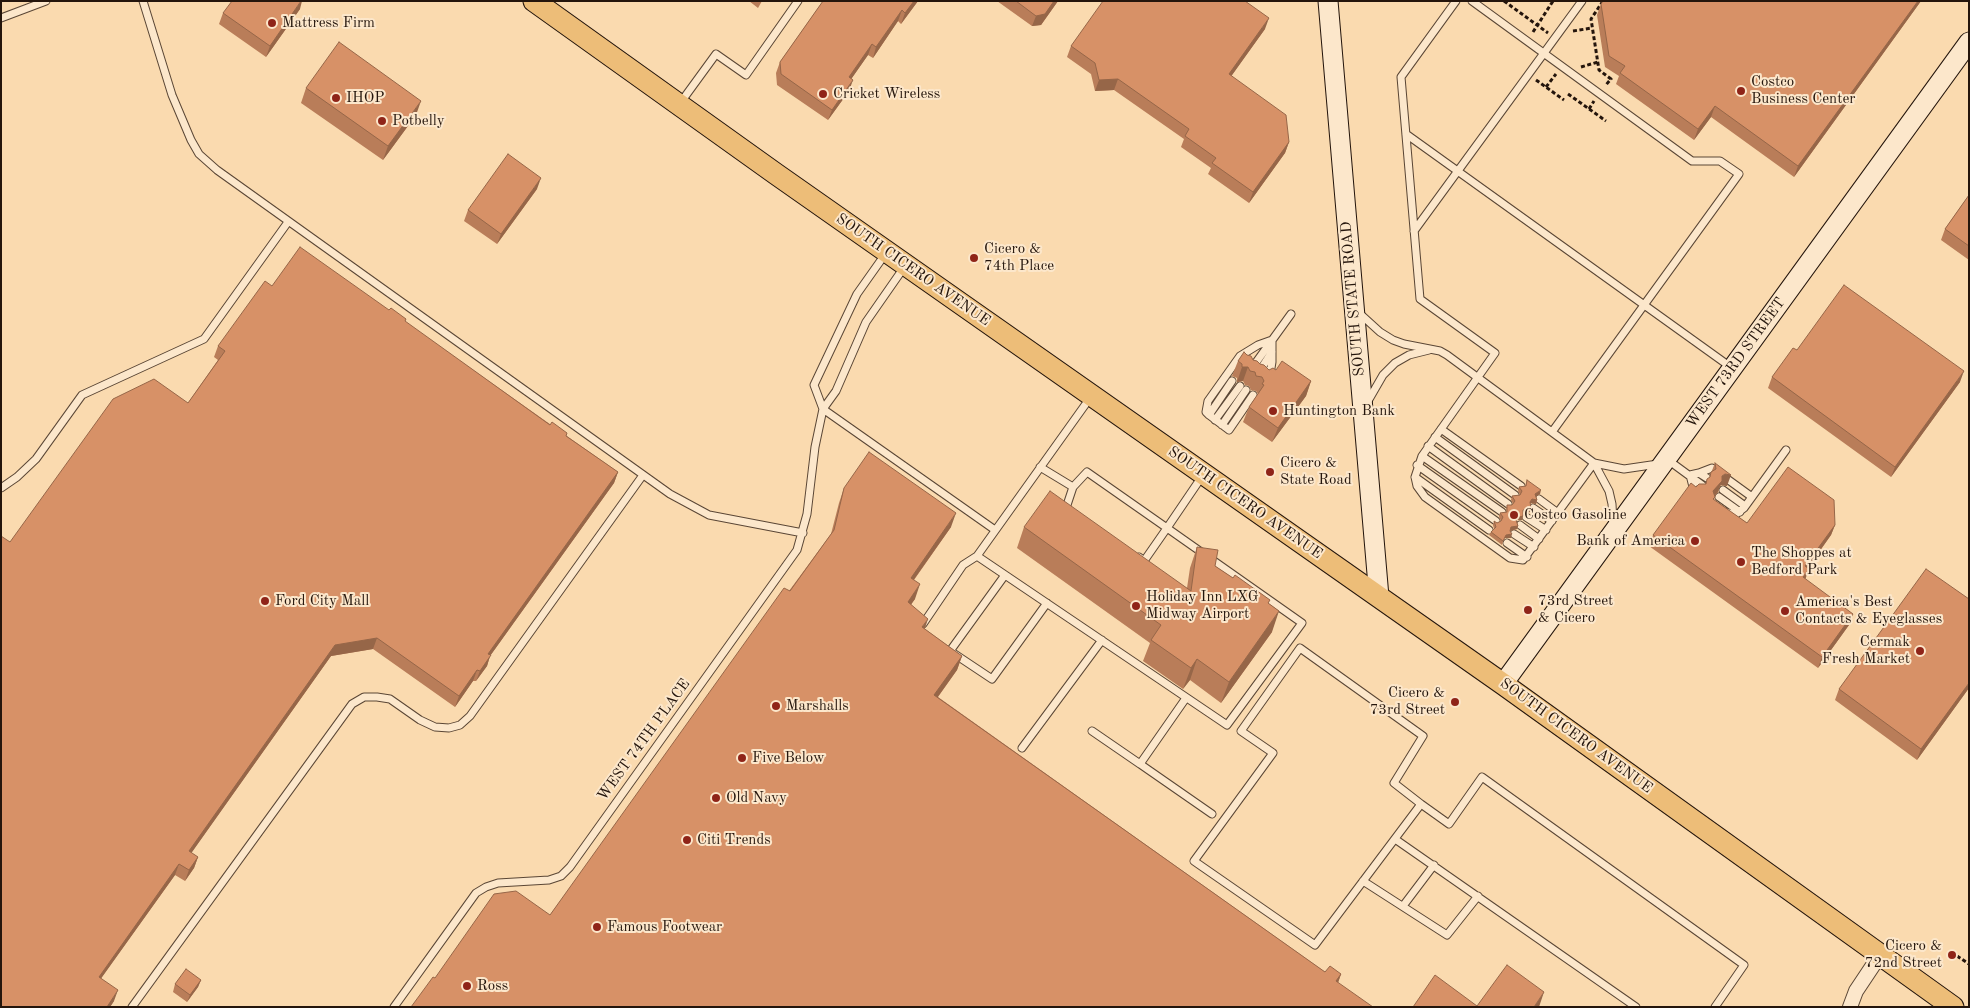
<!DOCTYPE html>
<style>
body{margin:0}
#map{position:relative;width:1970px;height:1008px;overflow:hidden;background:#fadaaf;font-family:"Old Standard TT",serif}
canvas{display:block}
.frame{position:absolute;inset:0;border:2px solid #24150c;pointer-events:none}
</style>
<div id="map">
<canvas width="1970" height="1008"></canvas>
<div class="frame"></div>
</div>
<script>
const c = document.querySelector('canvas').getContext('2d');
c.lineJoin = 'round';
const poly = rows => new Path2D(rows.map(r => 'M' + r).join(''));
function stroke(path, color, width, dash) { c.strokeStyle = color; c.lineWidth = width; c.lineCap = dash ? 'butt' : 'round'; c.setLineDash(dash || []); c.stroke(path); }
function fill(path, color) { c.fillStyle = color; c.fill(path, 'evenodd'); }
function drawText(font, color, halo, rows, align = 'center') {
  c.font = font + ' "Old Standard TT",serif'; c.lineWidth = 4; c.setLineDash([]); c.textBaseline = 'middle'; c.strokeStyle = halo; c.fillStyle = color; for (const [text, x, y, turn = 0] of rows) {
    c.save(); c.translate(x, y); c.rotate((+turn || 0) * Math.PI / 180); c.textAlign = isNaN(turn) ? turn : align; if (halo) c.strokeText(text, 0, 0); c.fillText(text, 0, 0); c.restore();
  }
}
const lane = poly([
 [143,1,172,95,191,140,199,154,217,170,670,494,709,515,803,533],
 [1456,1,1401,77,1420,299,1495,353,1422,456,1415,477,1417,486,1425,497,1510,558,1523,560,1594,463],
 [1472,1,1692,161,1720,161,1739,174,1552,432],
 [1,18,46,1],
 [681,102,716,54,746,75,798,1],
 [1406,134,1732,368],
 [1414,231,1582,1],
 [1358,312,1380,332,1393,340,1404,344,1440,351,1447,355,1594,463,1624,469,1658,464],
 [1252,368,1291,314],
 [1259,372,1272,352],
 [1253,395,1229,430,1209,415,1206,412,1208,401,1240,356,1258,345,1272,340,1272,362,1271,368,1265,377],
 [1368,401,1383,375,1395,363,1409,355,1429,350],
 [823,409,995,530],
 [823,409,814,385,857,294,886,253],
 [1209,415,1232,381],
 [1215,420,1240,386],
 [1222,425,1246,390],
 [1441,429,1521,486],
 [1435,437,1515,495],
 [1428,446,1508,504],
 [1422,456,1502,512],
 [1668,460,1702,485],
 [1594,463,1609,491,1612,504,1613,523],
 [1417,465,1496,521],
 [1040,467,1073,487,1087,472,1167,528,1144,561,1139,557],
 [1699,473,1712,468,1752,497],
 [1415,477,1489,530],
 [1,488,17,477,36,459,82,395,204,339,288,222],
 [1723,490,1745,506],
 [1697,491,1693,487,1690,475,1699,473,1707,478],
 [1719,497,1740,512],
 [1539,499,1558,513],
 [1533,508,1552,521],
 [1068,509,1066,508,1073,487],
 [1726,512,1735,515,1744,508,1786,450],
 [1526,517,1546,530],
 [1520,525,1539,539],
 [1514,534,1534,547],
 [1507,543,1527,557],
 [977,556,1227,725,1302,623,1167,528,1203,475],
 [1005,575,950,651,992,679,1047,603],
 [923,624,963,565,977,556,1090,398],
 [1186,698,1140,764,1212,814],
 [1092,731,1140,764],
 [1022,748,1102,640],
 [1421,804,1315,945,1194,861,1273,753,1241,731,1300,648,1423,736,1394,783,1421,804,1449,824,1482,777,1744,965,1715,1007],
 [1395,839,1636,1007],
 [1363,881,1447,935,1478,896],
 [1403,906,1434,865],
 [132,1007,352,704,364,697,377,697,390,699,420,720,435,727,449,728,460,725,470,716,643,475],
 [394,1007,476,893,486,887,498,883,549,880,561,876,570,867,797,550,807,514,815,447,823,409,836,391,866,322,905,266]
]);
const street = poly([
 [1850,1007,1856,991,1880,955]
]);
const secondary = poly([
 [1328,1,1379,597],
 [1503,684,1969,42]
]);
const primary = poly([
 [534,1,776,174,1503,684,1953,1007]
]);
stroke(lane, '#5a4635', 9);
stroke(street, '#5a4635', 16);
stroke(secondary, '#24150c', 21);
stroke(primary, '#24150c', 23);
stroke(poly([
 [1504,1,1548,33],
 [1603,1,1591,19,1599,70,1611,79,1605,86],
 [1573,31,1592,28],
 [1533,32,1553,1],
 [1581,67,1598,62],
 [1536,80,1564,100],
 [1546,87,1556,74],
 [1568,94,1606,121],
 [1589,109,1594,101],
 [1957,956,1969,964]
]), '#24150c', 3, [4, 2.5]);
stroke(lane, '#fce7cb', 7);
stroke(street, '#fce7cb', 14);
stroke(secondary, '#fce7cb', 19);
stroke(primary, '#edbd78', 21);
fill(poly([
 [749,1,762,1,758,8],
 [823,1,918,1,901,24,898,21,873,58,868,55,851,79,849,91,828,120,777,85,776,73,780,62],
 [997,1,1058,1,1041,25,1032,26],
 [1603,1,1921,1,1794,177,1711,117,1694,140,1616,84,1619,76,1605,67,1597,15,1601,4],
 [300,9,266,57,219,24,223,13],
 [1265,29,1231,76,1289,142,1285,153,1249,203,1208,174,1211,168,1181,147,1184,139,1114,90,1095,91,1091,74,1067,57,1071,46],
 [306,88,416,115,383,160,301,103],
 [537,189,497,244,464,221,468,210],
 [1969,195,1969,260,1941,240,1945,229],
 [389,310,406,319,405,322,618,472,614,483,490,656,487,666,476,681,473,681,455,707,373,649,331,656,191,853,198,857,194,868,185,881,175,875,101,978,114,1001,110,1007,1,1007,10,542,188,403,218,360,214,357,218,346],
 [1797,350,1960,382,1891,477,1768,388,1772,377],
 [1247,355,1269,370,1276,370,1311,381,1306,396,1272,442,1243,422,1249,407,1258,394,1256,391,1251,390,1249,386,1245,385,1243,381,1237,382,1237,378,1232,376,1238,361],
 [1715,463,1727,486,1721,485,1720,486,1718,492,1715,496,1715,497,1714,500,1747,523,1835,525,1831,535,1808,568,1809,569,1805,579,1849,625,1818,668,1649,546,1653,535,1696,487,1705,484,1709,478],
 [1527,480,1540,494,1536,496,1537,500,1536,504,1531,503,1530,504,1531,508,1530,512,1523,513,1522,520,1517,520,1517,521,1518,526,1517,529,1510,531,1511,538,1504,538,1502,545,1489,535,1491,532,1494,529,1493,525,1494,521,1497,523,1501,521,1499,517,1500,513,1506,512,1507,505,1512,505,1513,504,1511,500,1512,496,1520,495,1518,491,1519,487,1525,486],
 [844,488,951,527,914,580,915,599,911,604,925,629,962,656,957,670,938,697,1325,972,1341,974,1338,983,435,978,550,915,831,534,839,503],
 [1024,527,1187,588,1190,568,1197,547,1215,566,1233,578,1270,600,1268,603,1272,632,1221,703,1190,680,1183,689,1143,661,1150,643,1017,548],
 [1969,688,1917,760,1835,700,1839,689],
 [201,980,198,987,187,1002,173,992,175,984]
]), '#b97d59');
fill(poly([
 [301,1,302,1,300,9,266,57,270,46],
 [914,1,918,1,901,24,905,13],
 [1054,1,1058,1,1041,25,1032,26,1036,16],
 [1918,1,1921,1,1794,177,1798,166],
 [902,10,898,21,873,58,876,47],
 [1269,18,1265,29,1225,85,1229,74],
 [872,44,868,55,845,88,849,77],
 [1118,79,1114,90,1095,91,1099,80],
 [853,80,849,91,828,120,832,110],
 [421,101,416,115,383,160,388,146],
 [1715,106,1711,117,1694,140,1698,129],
 [1289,142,1285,153,1249,203,1253,192],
 [541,178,537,189,497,244,501,234],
 [1242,367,1248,367,1243,381,1237,382],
 [1964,371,1960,382,1891,477,1895,467],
 [1311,381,1306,396,1272,442,1278,428],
 [618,472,614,483,490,656,487,666,476,681,480,671,488,654],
 [1725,474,1731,475,1727,486,1721,485,1720,486,1718,492,1709,502,1713,491,1722,476],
 [1541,490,1540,494,1534,498,1535,494],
 [1532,499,1537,500,1536,504,1531,503,1528,505],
 [1531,508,1530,512,1522,514,1523,510],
 [956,513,951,527,905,592,911,578],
 [1523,516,1522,520,1517,520,1515,524,1519,517],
 [1835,525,1831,535,1801,577,1805,566],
 [1518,526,1517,529,1510,531,1511,527],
 [1512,534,1511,538,1504,538,1506,535],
 [1809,569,1805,580,1803,577],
 [920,584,915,599,903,616,908,602],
 [1279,611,1272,632,1221,703,1229,682],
 [1853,614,1849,625,1818,668,1822,657],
 [928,619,923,634,922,627],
 [377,638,373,649,331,656,185,862,189,851,335,645],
 [962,656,957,670,929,709,934,695],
 [1197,659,1190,680,1183,689,1191,668],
 [477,670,473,681,455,707,459,696],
 [1969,683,1969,688,1917,760,1921,749],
 [198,857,194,868,185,881,189,870],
 [179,864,175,875,95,987,99,977],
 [1341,974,1336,988,1336,981],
 [201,980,198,987,187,1002,190,995],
 [118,990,114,1001,110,1007,107,1007],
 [1544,992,1539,1007,1534,1007]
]), '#966648');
const building = poly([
 [232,1,301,1,270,46,223,13,232,1],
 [823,1,914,1,905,13,902,10,876,47,872,44,849,77,853,80,832,110,781,74,780,62,823,1],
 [1016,1,1054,1,1045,14,1036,16,1016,1],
 [1103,1,1245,1,1269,18,1229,74,1286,115,1289,142,1253,192,1212,163,1216,158,1185,136,1189,129,1118,79,1099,80,1095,63,1071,46,1103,1],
 [1603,1,1918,1,1798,166,1715,106,1698,129,1620,73,1625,66,1609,56,1601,4,1603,1],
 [339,42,421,101,388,146,306,88,339,42],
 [508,154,541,178,501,234,468,210,508,154],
 [1969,195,1969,246,1945,229,1969,195],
 [300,247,389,310,391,308,406,319,405,321,550,425,552,422,567,433,566,436,618,472,488,654,491,655,480,671,477,670,459,696,377,638,335,645,189,851,198,857,189,870,179,864,99,977,118,990,107,1007,1,1007,1,536,10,542,113,399,154,379,188,403,225,351,218,346,265,281,272,286,300,247],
 [1844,285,1964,371,1895,467,1772,377,1793,348,1797,350,1844,285],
 [1244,352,1247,355,1251,356,1253,360,1257,361,1260,364,1264,365,1269,370,1273,368,1276,370,1282,361,1311,381,1278,428,1249,407,1264,385,1262,384,1264,381,1262,377,1256,376,1255,372,1250,371,1248,367,1242,367,1242,364,1238,361,1244,352],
 [869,452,956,513,911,578,920,584,908,602,928,619,922,627,962,656,934,695,1325,972,1330,966,1341,974,1336,981,1373,1007,411,1007,433,977,435,978,494,894,516,891,550,915,784,588,790,591,834,530,844,488,869,452],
 [1715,463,1731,475,1725,474,1722,476,1722,481,1713,491,1715,497,1713,499,1747,523,1788,467,1834,500,1835,525,1805,566,1809,569,1803,577,1853,614,1822,657,1653,535,1691,483,1696,487,1699,484,1706,484,1707,479,1710,477,1711,472,1716,469,1715,463],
 [1527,480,1541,490,1535,494,1537,500,1532,499,1530,502,1531,508,1523,510,1523,516,1519,517,1516,520,1518,526,1511,527,1510,531,1512,534,1506,535,1503,541,1491,532,1496,527,1494,521,1497,523,1501,521,1503,517,1500,513,1507,512,1507,505,1512,505,1515,501,1512,496,1520,495,1522,491,1519,487,1526,486,1527,480],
 [1050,491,1191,591,1197,547,1218,550,1215,566,1233,578,1235,575,1270,600,1268,603,1279,611,1229,682,1197,659,1191,668,1151,640,1161,625,1024,527,1050,491],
 [1926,569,1969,599,1969,683,1921,749,1839,689,1926,569],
 [1507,965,1544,992,1534,1007,1413,1007,1435,975,1477,1006,1507,965],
 [186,969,201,980,190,995,175,984,186,969]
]);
fill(building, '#d79167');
stroke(building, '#966648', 1);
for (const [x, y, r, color] of [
 [272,23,5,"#8f2418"],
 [1741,91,5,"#8f2418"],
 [823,94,5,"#8f2418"],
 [336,98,5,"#8f2418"],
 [382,121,5,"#8f2418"],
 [974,258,5,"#8f2418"],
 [1273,411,5,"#8f2418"],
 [1270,472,5,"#8f2418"],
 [1514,515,5,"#8f2418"],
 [1695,541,5,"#8f2418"],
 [1741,562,5,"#8f2418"],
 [265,601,5,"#8f2418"],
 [1136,606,5,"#8f2418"],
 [1528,610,5,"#8f2418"],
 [1785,611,5,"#8f2418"],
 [1920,651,5,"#8f2418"],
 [1455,702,5,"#8f2418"],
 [776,706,5,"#8f2418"],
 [742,758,5,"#8f2418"],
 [716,798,5,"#8f2418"],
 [687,840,5,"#8f2418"],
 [597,927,5,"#8f2418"],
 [1952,955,5,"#8f2418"],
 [467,986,5,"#8f2418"]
]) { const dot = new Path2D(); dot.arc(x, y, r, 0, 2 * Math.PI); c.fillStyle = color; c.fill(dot); stroke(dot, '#fce7cb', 2); }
drawText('15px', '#24150c', '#fce7cb', [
 ["Mattress Firm",282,23],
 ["Costco",1751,82],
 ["Business Center",1751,99],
 ["Cricket Wireless",833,94],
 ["IHOP",346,98],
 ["Potbelly",392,121],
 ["Cicero &",984,249],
 ["74th Place",984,266],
 ["Huntington Bank",1283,411],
 ["Cicero &",1280,463],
 ["State Road",1280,480],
 ["Costco Gasoline",1524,515],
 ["Bank of America",1685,541,"right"],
 ["The Shoppes at",1751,553],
 ["Bedford Park",1751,570],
 ["Holiday Inn LXG",1146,597],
 ["Midway Airport",1146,614],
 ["Ford City Mall",275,601],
 ["73rd Street",1538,601],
 ["& Cicero",1538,618],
 ["America's Best",1795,602],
 ["Contacts & Eyeglasses",1795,619],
 ["Cermak",1910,642,"right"],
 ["Fresh Market",1910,659,"right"],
 ["Cicero &",1445,693,"right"],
 ["73rd Street",1445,710,"right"],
 ["Marshalls",786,706],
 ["Five Below",752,758],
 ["Old Navy",726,798],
 ["Citi Trends",697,840],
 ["Famous Footwear",607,927],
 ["Cicero &",1942,946,"right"],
 ["72nd Street",1942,963,"right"],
 ["Ross",477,986]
], 'left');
drawText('15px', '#24150c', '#fce7cb', [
 ["SOUTH CICERO AVENUE",913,270,35],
 ["SOUTH STATE ROAD",1353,299,-95],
 ["WEST 73RD STREET",1736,363,-54],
 ["SOUTH CICERO AVENUE",1245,503,35],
 ["SOUTH CICERO AVENUE",1576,736,36],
 ["WEST 74TH PLACE",644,740,-54]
]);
</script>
